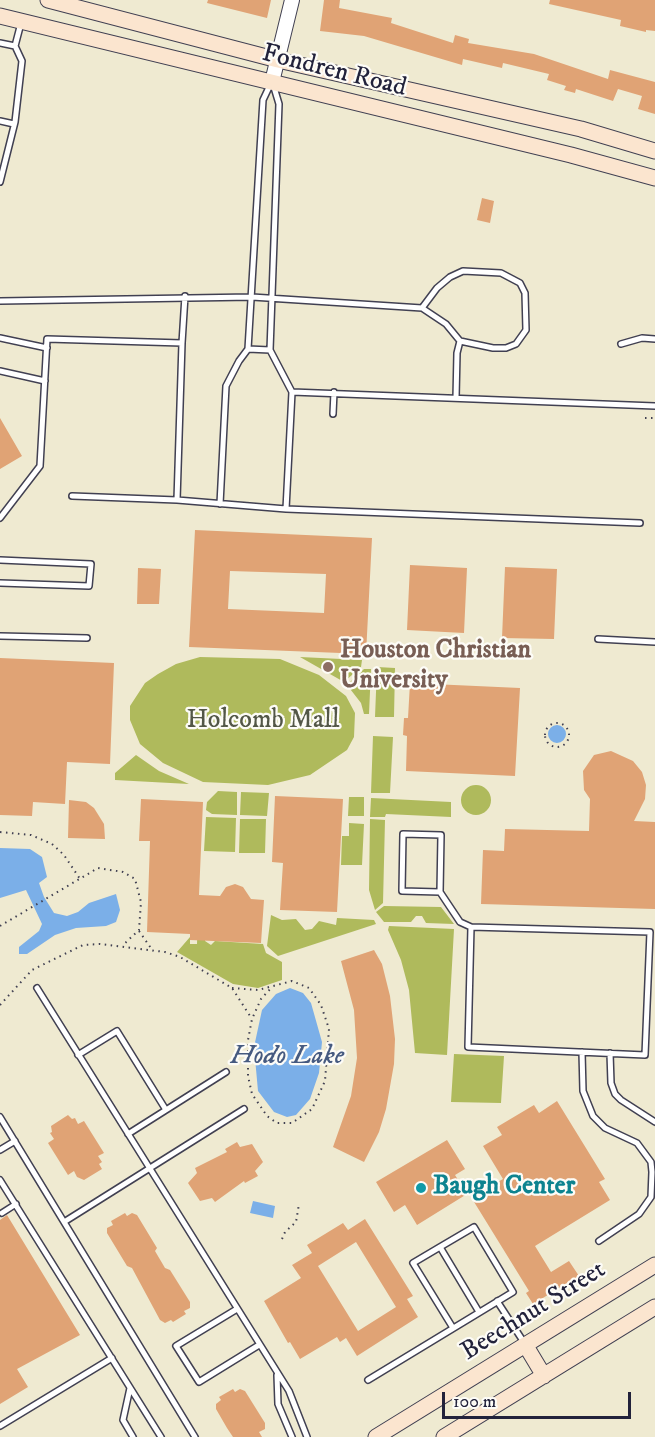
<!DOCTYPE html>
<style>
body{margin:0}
#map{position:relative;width:655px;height:1437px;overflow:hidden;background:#efead1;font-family:"IM FELL DW Pica",serif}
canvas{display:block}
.scale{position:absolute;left:442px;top:1392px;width:189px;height:27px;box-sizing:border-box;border:3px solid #22223b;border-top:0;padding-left:8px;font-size:18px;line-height:21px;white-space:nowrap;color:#22223b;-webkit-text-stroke:4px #fdfcf7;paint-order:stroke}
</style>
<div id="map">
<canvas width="655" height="1437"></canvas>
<div class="scale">100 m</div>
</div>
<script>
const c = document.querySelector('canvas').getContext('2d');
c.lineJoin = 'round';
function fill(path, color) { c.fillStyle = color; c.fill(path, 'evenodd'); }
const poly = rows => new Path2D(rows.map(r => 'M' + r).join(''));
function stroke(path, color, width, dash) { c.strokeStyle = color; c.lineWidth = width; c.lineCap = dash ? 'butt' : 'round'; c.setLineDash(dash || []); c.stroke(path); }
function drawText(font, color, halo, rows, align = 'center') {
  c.font = font + ' "IM FELL DW Pica",serif'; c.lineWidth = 4.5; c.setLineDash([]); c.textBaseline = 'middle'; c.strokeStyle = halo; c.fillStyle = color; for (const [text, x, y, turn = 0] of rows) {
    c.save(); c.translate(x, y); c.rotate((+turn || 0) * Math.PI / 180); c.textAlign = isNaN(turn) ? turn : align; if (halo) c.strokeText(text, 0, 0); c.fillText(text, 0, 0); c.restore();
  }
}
fill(poly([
 [200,657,280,659,319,675,346,696,355,713,354,737,347,750,310,775,268,785,203,782,163,763,140,744,130,720,130,706,145,683,158,674,176,664],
 [300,657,362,660,361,667,344,682],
 [377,667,395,668,394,717,375,717],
 [364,669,371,669,369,714,364,714,361,703,347,685],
 [373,736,393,737,390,793,371,793],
 [136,755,159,771,189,784,115,780,115,773],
 '461 800a15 15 0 1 1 30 0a15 15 0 1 1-30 0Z',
 [218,791,237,792,237,815,212,814,206,810,207,802],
 [241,792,269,793,267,816,240,815],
 [349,797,364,797,364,816,348,816],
 [371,798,451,802,451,817,386,814,385,817,370,817],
 [206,817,236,818,235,852,204,851],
 [240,819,266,819,265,853,239,853],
 [370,819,385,820,383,903,375,910,369,890],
 [349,823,364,824,362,865,341,865,342,836,349,836],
 [384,906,441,907,454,924,426,923,422,916,416,916,411,922,384,922,376,912],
 [198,914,206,915,205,941,211,945,215,941,263,944,266,953,282,962,282,980,258,988,233,984,177,952,190,937,190,944,197,944],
 [271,915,282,920,296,919,305,930,312,929,319,921,336,925,337,918,374,920,376,924,278,956,267,946],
 [389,926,454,929,447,1055,415,1053,409,990,401,960,388,930],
 [454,1054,504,1056,501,1103,451,1102]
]), '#afba5c');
fill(poly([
 '548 734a9 9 0 1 1 18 0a9 9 0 1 1-18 0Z',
 [0,848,30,849,42,857,47,877,39,883,44,897,54,913,67,916,78,912,89,903,116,894,120,910,116,922,106,926,76,928,55,935,27,954,19,954,19,947,39,931,42,924,26,890,0,898],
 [290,988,303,993,311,1003,322,1042,319,1073,310,1099,296,1115,287,1117,274,1112,258,1091,254,1047,262,1010,276,994],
 [253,1201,275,1206,273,1218,250,1213]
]), '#7bafe8');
fill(poly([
 [208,0,271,0,267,18,207,3],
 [324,0,340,0,339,8,392,18,391,23,453,43,455,35,469,39,468,43,534,54,608,79,610,70,655,82,655,114,638,109,642,96,618,89,613,101,576,89,575,93,564,90,566,86,547,80,549,74,503,63,502,68,463,59,462,65,364,36,320,31],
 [550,0,655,0,655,31,646,30,646,32,620,26,621,20,549,4],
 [482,198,494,201,490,223,477,220],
 [0,418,22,456,0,469],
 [195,530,372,538,366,654,189,647],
 [230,571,326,574,324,613,228,609],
 [410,565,467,568,464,633,407,630],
 [505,567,557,569,554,639,502,638],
 [138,568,161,569,159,604,137,604],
 [0,658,114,663,110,764,67,762,65,804,33,802,32,816,0,815],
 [410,683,520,688,515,776,406,771,407,736,403,735,404,718,408,718],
 [611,751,633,761,642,772,646,785,645,799,634,821,655,822,655,909,481,904,483,850,504,851,505,829,589,831,590,799,584,790,583,771,594,755],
 [275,796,343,799,337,912,280,910,283,863,272,862],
 [141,799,203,802,199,895,220,896,226,887,235,884,243,887,251,899,264,900,261,943,190,940,190,934,147,932,150,841,139,841],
 [69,800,86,802,94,808,104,824,105,839,68,838],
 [374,950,382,964,390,996,395,1039,394,1064,386,1109,379,1132,364,1162,333,1147,351,1096,357,1058,354,1010,341,961],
 [557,1101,605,1179,599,1182,610,1200,535,1246,551,1272,569,1261,579,1276,533,1304,526,1293,529,1291,471,1197,503,1179,483,1146,502,1135,497,1127,534,1105,539,1113],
 [68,1115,72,1119,75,1118,78,1124,84,1121,104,1153,98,1156,102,1162,99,1164,102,1169,84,1180,77,1177,74,1171,68,1175,48,1143,54,1139,50,1133,52,1132,51,1126],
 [447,1140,465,1169,455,1175,467,1194,417,1225,405,1205,394,1212,376,1182],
 [237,1142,240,1147,252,1144,263,1162,255,1171,258,1176,245,1183,244,1181,215,1202,212,1198,200,1201,188,1183,197,1173,195,1168,227,1152,225,1149],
 [125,1213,127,1216,132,1213,137,1215,157,1248,155,1251,165,1268,170,1270,190,1302,190,1308,184,1311,186,1314,173,1322,171,1320,165,1323,160,1320,132,1268,127,1266,107,1233,107,1228,113,1225,111,1221],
 [7,1215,80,1335,17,1369,28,1387,0,1404,0,1220],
 [365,1219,413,1296,407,1299,418,1317,357,1356,346,1338,340,1342,337,1337,300,1359,290,1342,288,1343,264,1301,301,1278,292,1265,312,1253,307,1245,343,1223,348,1230],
 [356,1242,396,1307,358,1331,318,1266],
 [233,1389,235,1392,240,1389,245,1391,265,1423,265,1429,259,1432,262,1437,233,1437,227,1428,216,1409,216,1404,221,1400,219,1397]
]), '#e0a375');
const service = poly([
 [0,43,15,46],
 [0,121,14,124],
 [0,182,15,122,22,61,15,46,21,23],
 [0,301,252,297,422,308,446,324,460,341,493,348,506,348,516,344,526,330,525,293,520,283,501,273,463,271,450,277,437,288,422,308],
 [0,338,47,348],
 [621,344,642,338,655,339],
 [248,349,263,100,271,83],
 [270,350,279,104,273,84],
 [0,371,45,381],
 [292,392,655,406],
 [456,398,457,353,460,341],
 [333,414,334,392],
 [72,496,177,500,182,343],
 [177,500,286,509,640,523],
 [220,504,226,386,239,361,248,349,270,350,292,392,286,509],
 [0,518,40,466,47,339,182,343,185,296],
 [0,560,91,564,89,586,0,583],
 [0,636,87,638],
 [598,639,655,642],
 [403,834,441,835,440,892,402,891,403,834],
 [440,892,460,922,471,927],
 [471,927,650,932,645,1055,468,1047,471,927],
 [37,988,289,1391,307,1437],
 [582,1052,583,1091,593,1116,605,1128,637,1143,651,1162,652,1172,651,1197,639,1214,599,1241],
 [610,1053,611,1083,615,1094,621,1100,655,1122],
 [78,1055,117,1031,166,1110],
 [0,1117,195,1437],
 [128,1134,226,1072],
 [0,1150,15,1141],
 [0,1180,161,1437],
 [2,1213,16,1204],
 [64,1222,244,1109],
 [440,1247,413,1263,453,1328],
 [497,1301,525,1344],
 [237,1309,176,1346,199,1382,259,1345],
 [277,1375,278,1404,292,1437],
 [368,1380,513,1292,474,1227,440,1247,479,1312],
 [130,1388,123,1420,133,1437],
 [0,1426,112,1358]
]);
const tertiary = poly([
 [272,82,292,0]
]);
const secondary = poly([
 [48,0,278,60,581,129,655,151],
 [0,16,571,155,655,178],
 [526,1346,544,1376],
 [376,1437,655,1265],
 [444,1437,655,1307]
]);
stroke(service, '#414052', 8);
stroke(tertiary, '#414052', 16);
stroke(secondary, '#414052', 17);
stroke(poly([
 [645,418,655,418],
 '545 735a12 12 0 1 1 24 0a12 12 0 1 1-24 0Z',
 [0,832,31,835,52,844,64,855,80,879],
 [0,926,98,868,123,872,135,879,141,902,139,930,123,945],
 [139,931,153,951],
 [232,988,258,990,292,981,309,988,321,1005,329,1029,325,1081,312,1109,292,1123,277,1123,267,1116,252,1094,248,1076,248,1040,252,1019,261,999,272,987],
 [0,1005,32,970,83,945,100,944,165,952,180,957,232,988,252,1019],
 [282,1239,285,1232,296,1222,299,1204]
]), '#414052', 2, [1.5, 4.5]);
stroke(service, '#fff', 5);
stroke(tertiary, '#fff', 14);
stroke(secondary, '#fbe5cf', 15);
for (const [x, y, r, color] of [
 [328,667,6,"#8d6e63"],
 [421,1188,6,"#0f9aa8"]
]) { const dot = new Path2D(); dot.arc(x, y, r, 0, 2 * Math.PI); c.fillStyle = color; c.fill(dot); stroke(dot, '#fdfcf7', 2); }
drawText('26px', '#22223b', '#fdfcf7', [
 ["Fondren Road",334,72,14],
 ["Beechnut Street",534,1312,-32]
]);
drawText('bold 26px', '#785e54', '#fdfcf7', [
 ["Houston Christian",340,652],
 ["University",340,682]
], 'left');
drawText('26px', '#535747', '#fdfcf7', [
 ["Holcomb Mall",263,722]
]);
drawText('bold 26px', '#0d838f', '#fdfcf7', [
 ["Baugh Center",433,1188]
], 'left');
drawText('italic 27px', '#465a80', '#fdfcf7', [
 ["Hodo Lake",287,1057]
]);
</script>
